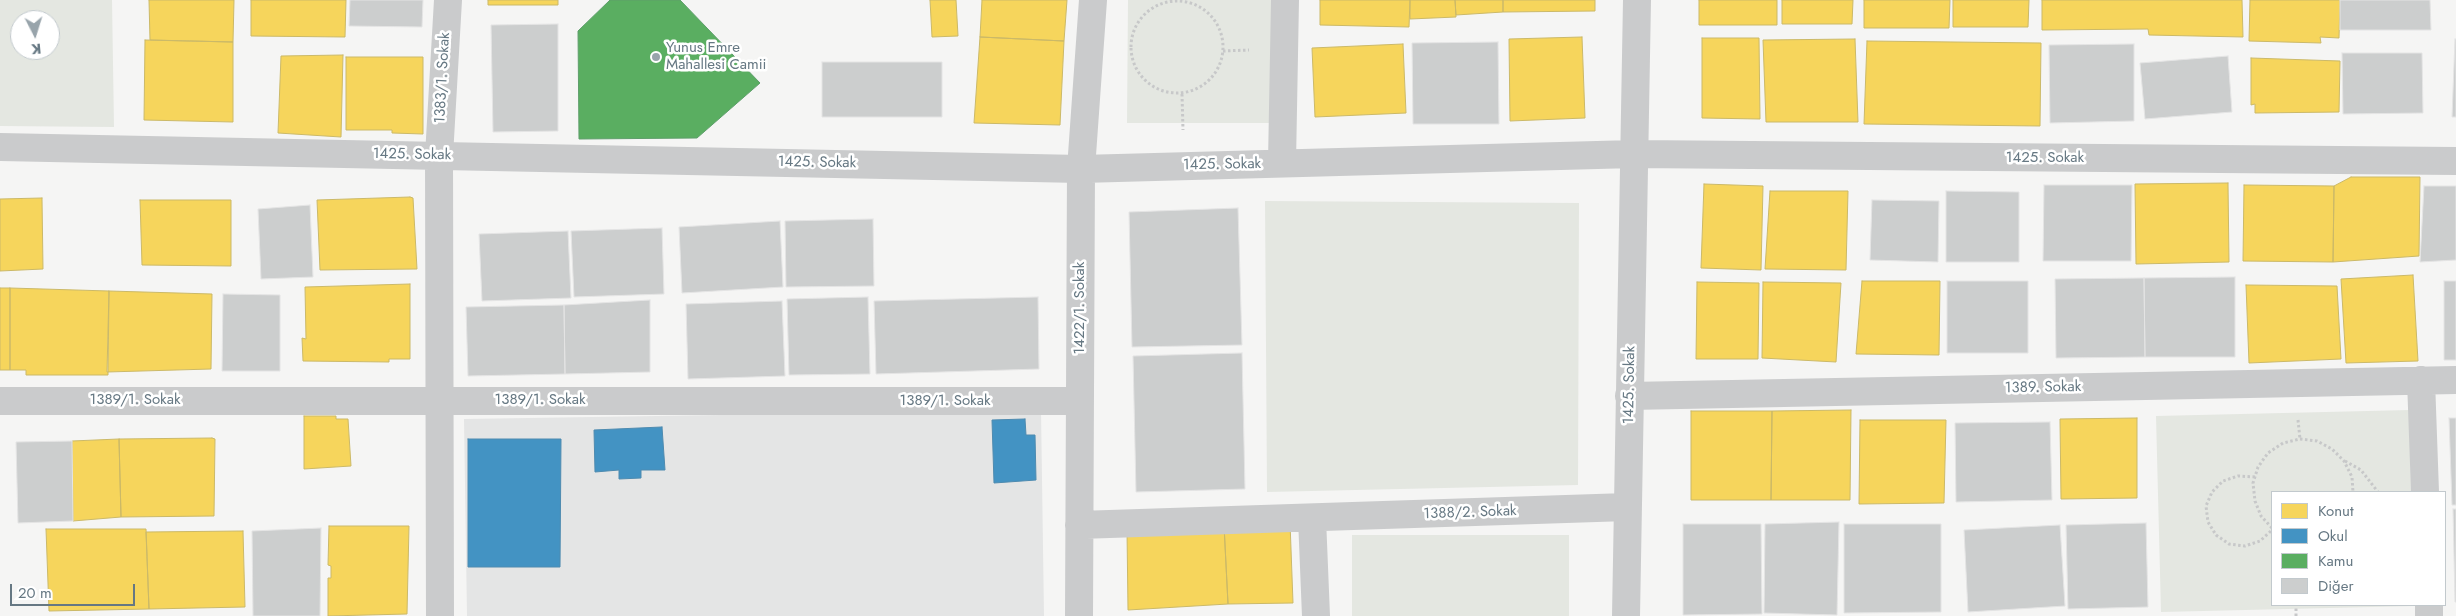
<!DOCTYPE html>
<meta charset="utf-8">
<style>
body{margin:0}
#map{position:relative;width:2456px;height:616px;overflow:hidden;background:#f5f5f4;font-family:Jost,sans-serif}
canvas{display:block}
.legend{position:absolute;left:2271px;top:491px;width:175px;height:115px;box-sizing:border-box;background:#fff;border:1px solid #c2c9cd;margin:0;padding:6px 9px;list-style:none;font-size:15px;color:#667883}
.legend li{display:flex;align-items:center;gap:10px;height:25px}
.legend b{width:25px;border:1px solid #c2c9cd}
.north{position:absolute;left:10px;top:10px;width:50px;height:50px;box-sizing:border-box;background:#fff;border:1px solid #c2c9cd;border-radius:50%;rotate:175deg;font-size:14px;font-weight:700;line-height:20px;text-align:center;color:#667883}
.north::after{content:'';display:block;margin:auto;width:18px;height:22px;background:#98a4ab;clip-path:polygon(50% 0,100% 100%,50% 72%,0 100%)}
.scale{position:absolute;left:10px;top:584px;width:125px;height:22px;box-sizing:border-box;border:2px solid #667883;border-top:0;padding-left:6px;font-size:15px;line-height:18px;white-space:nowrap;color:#667883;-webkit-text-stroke:4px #fff;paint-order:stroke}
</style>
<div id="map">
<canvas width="2456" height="616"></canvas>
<ul class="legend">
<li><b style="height:14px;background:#f6d55c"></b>Konut</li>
<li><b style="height:14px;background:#4393c3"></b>Okul</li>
<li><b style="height:14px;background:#5aae61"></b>Kamu</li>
<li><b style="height:14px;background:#cccece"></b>Diğer</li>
</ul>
<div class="north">K</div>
<div class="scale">20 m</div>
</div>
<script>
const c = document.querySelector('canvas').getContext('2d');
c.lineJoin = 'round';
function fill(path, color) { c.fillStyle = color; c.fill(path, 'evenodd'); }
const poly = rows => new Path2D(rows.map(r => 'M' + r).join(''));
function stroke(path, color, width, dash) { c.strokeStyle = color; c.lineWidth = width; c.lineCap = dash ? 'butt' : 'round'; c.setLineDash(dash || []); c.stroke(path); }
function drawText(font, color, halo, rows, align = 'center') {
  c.font = font + ' Jost,sans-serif'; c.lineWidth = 5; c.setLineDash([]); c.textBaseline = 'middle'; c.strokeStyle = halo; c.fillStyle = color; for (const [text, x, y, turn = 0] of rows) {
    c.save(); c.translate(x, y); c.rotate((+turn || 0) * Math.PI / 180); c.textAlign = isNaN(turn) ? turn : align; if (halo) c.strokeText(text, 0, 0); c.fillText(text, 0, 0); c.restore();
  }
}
fill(poly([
 [1041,410,1044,616,467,616,464,419]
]), '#e4e5e5');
fill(poly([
 [0,0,112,0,114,127,0,126],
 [20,20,50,20,50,50,20,50],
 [1128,0,1280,0,1280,123,1127,123],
 [1265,201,1579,203,1578,485,1267,492],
 [2410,410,2411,492,2272,492,2272,605,2414,606,2161,612,2156,416],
 [1352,535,1569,535,1569,616,1352,616]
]), '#e4e7e1');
const homes = poly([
 [149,0,234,0,233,42,150,40,149,0],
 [251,0,346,0,345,37,251,36,251,0],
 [488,0,558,0,558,5,488,5,488,0],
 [930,0,956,0,958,36,932,37,930,0],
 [982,0,1067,0,1064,41,980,37,982,0],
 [1320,0,1410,0,1409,27,1320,25,1320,0],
 [1410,0,1455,0,1456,17,1410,19,1410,0],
 [1455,0,1503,0,1503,12,1456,15,1455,0],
 [1503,0,1595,0,1595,11,1503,12,1503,0],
 [1699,0,1777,0,1777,25,1699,25,1699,0],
 [1782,0,1853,0,1852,24,1782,24,1782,0],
 [1864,0,1950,0,1949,28,1864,28,1864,0],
 [1953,0,2029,0,2028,27,1953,27,1953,0],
 [2042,0,2242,0,2243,37,2149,35,2148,29,2042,30,2042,0],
 [2250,0,2340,0,2339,38,2320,37,2321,43,2249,41,2250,0],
 [980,37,1064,41,1060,125,974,123,980,37],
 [1582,37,1585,118,1510,121,1509,39,1582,37],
 [1702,38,1759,38,1760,119,1702,118,1702,38],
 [1855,39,1858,122,1766,122,1763,40,1855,39],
 [145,40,233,42,233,122,144,120,145,40],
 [1867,41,2041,43,2040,126,1864,124,1867,41],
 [1403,44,1406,113,1315,117,1312,48,1403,44],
 [343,55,341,137,278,133,281,56,343,55],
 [346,57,423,57,423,134,392,133,392,130,346,130,346,57],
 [2251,58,2340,61,2339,112,2255,113,2255,104,2251,105,2251,58],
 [2351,177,2420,177,2419,256,2333,262,2334,186,2351,177],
 [2228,183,2229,262,2136,264,2135,184,2228,183],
 [1704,184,1763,186,1761,270,1701,268,1704,184],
 [2244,185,2334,186,2333,262,2243,261,2244,185],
 [1770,191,1848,191,1846,270,1765,269,1770,191],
 [410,197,413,198,417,269,320,270,317,200,410,197],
 [42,198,43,269,0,271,0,199,42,198],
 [140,200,231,200,231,266,142,265,140,200],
 [2413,275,2418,361,2346,363,2341,279,2413,275],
 [1862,281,1940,281,1939,355,1856,354,1862,281],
 [1697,282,1759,283,1758,359,1696,359,1697,282],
 [1763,282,1841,283,1836,362,1762,358,1763,282],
 [410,284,410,359,389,359,389,362,303,361,302,338,306,339,305,287,410,284],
 [2246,285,2337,286,2341,359,2249,363,2246,285],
 [0,288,10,288,10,370,0,370,0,288],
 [10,288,109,291,108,375,26,375,26,370,10,370,10,288],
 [109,291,212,294,211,369,107,372,109,291],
 [1851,410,1850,500,1771,500,1772,411,1851,410],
 [1691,411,1772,411,1771,500,1691,500,1691,411],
 [304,416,336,416,336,419,348,419,351,466,304,469,304,416],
 [2137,418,2137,498,2061,499,2060,419,2137,418],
 [1860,420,1946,420,1944,503,1859,504,1860,420],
 [212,438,215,439,214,516,121,517,119,439,212,438],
 [119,439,121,517,73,521,72,441,119,439],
 [1290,522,1293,603,1228,604,1224,525,1290,522],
 [1224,525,1228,604,1128,610,1127,530,1224,525],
 [329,526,409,526,407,614,328,616,328,578,331,578,331,566,328,565,329,526],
 [46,529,146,529,149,609,49,611,46,529],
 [243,531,245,607,149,609,146,532,243,531]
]);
fill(homes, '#f6d55c');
stroke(homes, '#cbb968', 1);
const schools = poly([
 [1025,419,1026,435,1035,435,1036,480,994,483,992,420,1025,419],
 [662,427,665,470,641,470,641,478,619,479,619,470,595,472,594,430,662,427],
 [468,439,561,439,560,567,468,567,468,439]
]);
fill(schools, '#4393c3');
stroke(schools, '#4e8bb0', 1);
const public = poly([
 [610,0,680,0,760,83,697,138,579,139,578,31,610,0]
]);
fill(public, '#5aae61');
stroke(public, '#5e9e6b', 1);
const building = poly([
 [350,0,423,0,422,27,349,26,350,0],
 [2340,0,2430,0,2431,30,2340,30,2340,0],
 [558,24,558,131,493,132,491,25,558,24],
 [2455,39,2456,39,2456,117,2452,117,2455,39],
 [1498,42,1499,124,1413,124,1412,43,1498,42],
 [2134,44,2134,121,2050,123,2049,45,2134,44],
 [2342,53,2422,53,2423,113,2343,114,2342,53],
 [2228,56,2232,112,2145,119,2140,63,2228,56],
 [822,62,942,62,942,117,822,117,822,62],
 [2044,185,2132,185,2131,261,2043,261,2044,185],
 [2424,186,2456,186,2456,260,2420,262,2424,186],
 [1946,191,2019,192,2019,262,1946,262,1946,191],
 [1872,200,1939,201,1938,262,1870,260,1872,200],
 [310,205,313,277,261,279,258,209,310,205],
 [1238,208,1242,345,1132,347,1129,212,1238,208],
 [873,219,874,286,786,287,785,221,873,219],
 [780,221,783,287,682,293,679,227,780,221],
 [662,228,664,294,574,297,571,231,662,228],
 [568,231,571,298,482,301,479,234,568,231],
 [2235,277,2235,357,2145,357,2144,278,2235,277],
 [2144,278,2145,357,2056,358,2055,279,2144,278],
 [1947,281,2028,281,2028,353,1947,353,1947,281],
 [2444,281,2456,281,2456,360,2444,360,2444,281],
 [223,294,280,295,280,371,222,371,223,294],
 [868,297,870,374,789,375,787,299,868,297],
 [1038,297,1039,369,876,374,874,301,1038,297],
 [650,300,650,372,565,374,564,305,650,300],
 [782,301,785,376,688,379,686,304,782,301],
 [564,305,565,374,468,376,466,307,564,305],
 [1242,353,1245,489,1136,492,1133,356,1242,353],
 [2449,418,2456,418,2456,505,2452,505,2449,418],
 [2050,422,2052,500,1956,502,1955,423,2050,422],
 [72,441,73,521,18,523,16,442,72,441],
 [2453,509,2456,509,2456,602,2455,602,2453,509],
 [1839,522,1837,615,1764,613,1765,524,1839,522],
 [2146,523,2148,607,2068,609,2066,525,2146,523],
 [1683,524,1761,524,1762,614,1683,615,1683,524],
 [1844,524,1941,524,1941,612,1844,613,1844,524],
 [2060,525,2065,606,1968,612,1964,530,2060,525],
 [321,528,320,616,253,616,252,531,321,528]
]);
fill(building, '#cccece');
stroke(building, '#e4e4e4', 1);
stroke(poly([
 '1131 47a46 46 0 1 1 92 0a46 46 0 1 1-92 0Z',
 [1223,51,1249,50],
 [1182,94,1183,130],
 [2298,420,2300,439],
 [2345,461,2361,470,2378,492],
 [2255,477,2238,476,2223,481,2212,492,2206,506,2208,522,2216,535,2229,544,2245,546,2260,541,2272,530],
 [2272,528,2261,516,2255,501,2253,483,2258,467,2268,453,2283,443,2300,439,2317,441,2332,449,2344,461,2352,477,2353,492],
 [2296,616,2296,605]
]), '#c7c8c9', 3, [2.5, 2.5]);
stroke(poly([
 [0,147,1081,169,1634,154,2456,161],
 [1282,163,1285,0],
 [2421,380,2425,492],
 [1629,396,2456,380],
 [0,401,1080,401],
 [1312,518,1316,616],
 [1079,525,1627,507],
 [2429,605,2429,616],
 [440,616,439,156,448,0],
 [1079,616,1081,169,1093,0],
 [1626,616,1637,0]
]), '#cacbcc', 28);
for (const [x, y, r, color] of [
 [656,57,5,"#98a4ab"]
]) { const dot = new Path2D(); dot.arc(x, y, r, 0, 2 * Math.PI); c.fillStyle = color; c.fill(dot); stroke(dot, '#fff', 2); }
drawText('15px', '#667883', '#fff', [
 ["Yunus Emre",666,48],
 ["Mahallesi Camii",666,65]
], 'left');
drawText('15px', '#667883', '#fff', [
 ["1383/1. Sokak",443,78,-87],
 ["1425. Sokak",412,155,1],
 ["1425. Sokak",2045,158],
 ["1425. Sokak",817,163,1],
 ["1425. Sokak",1222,165,-1],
 ["1422/1. Sokak",1080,308,-90],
 ["1425. Sokak",1630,385,-89],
 ["1389. Sokak",2043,388,-1],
 ["1389/1. Sokak",135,400],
 ["1389/1. Sokak",540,400],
 ["1389/1. Sokak",945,401],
 ["1388/2. Sokak",1470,513,-2]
]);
</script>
